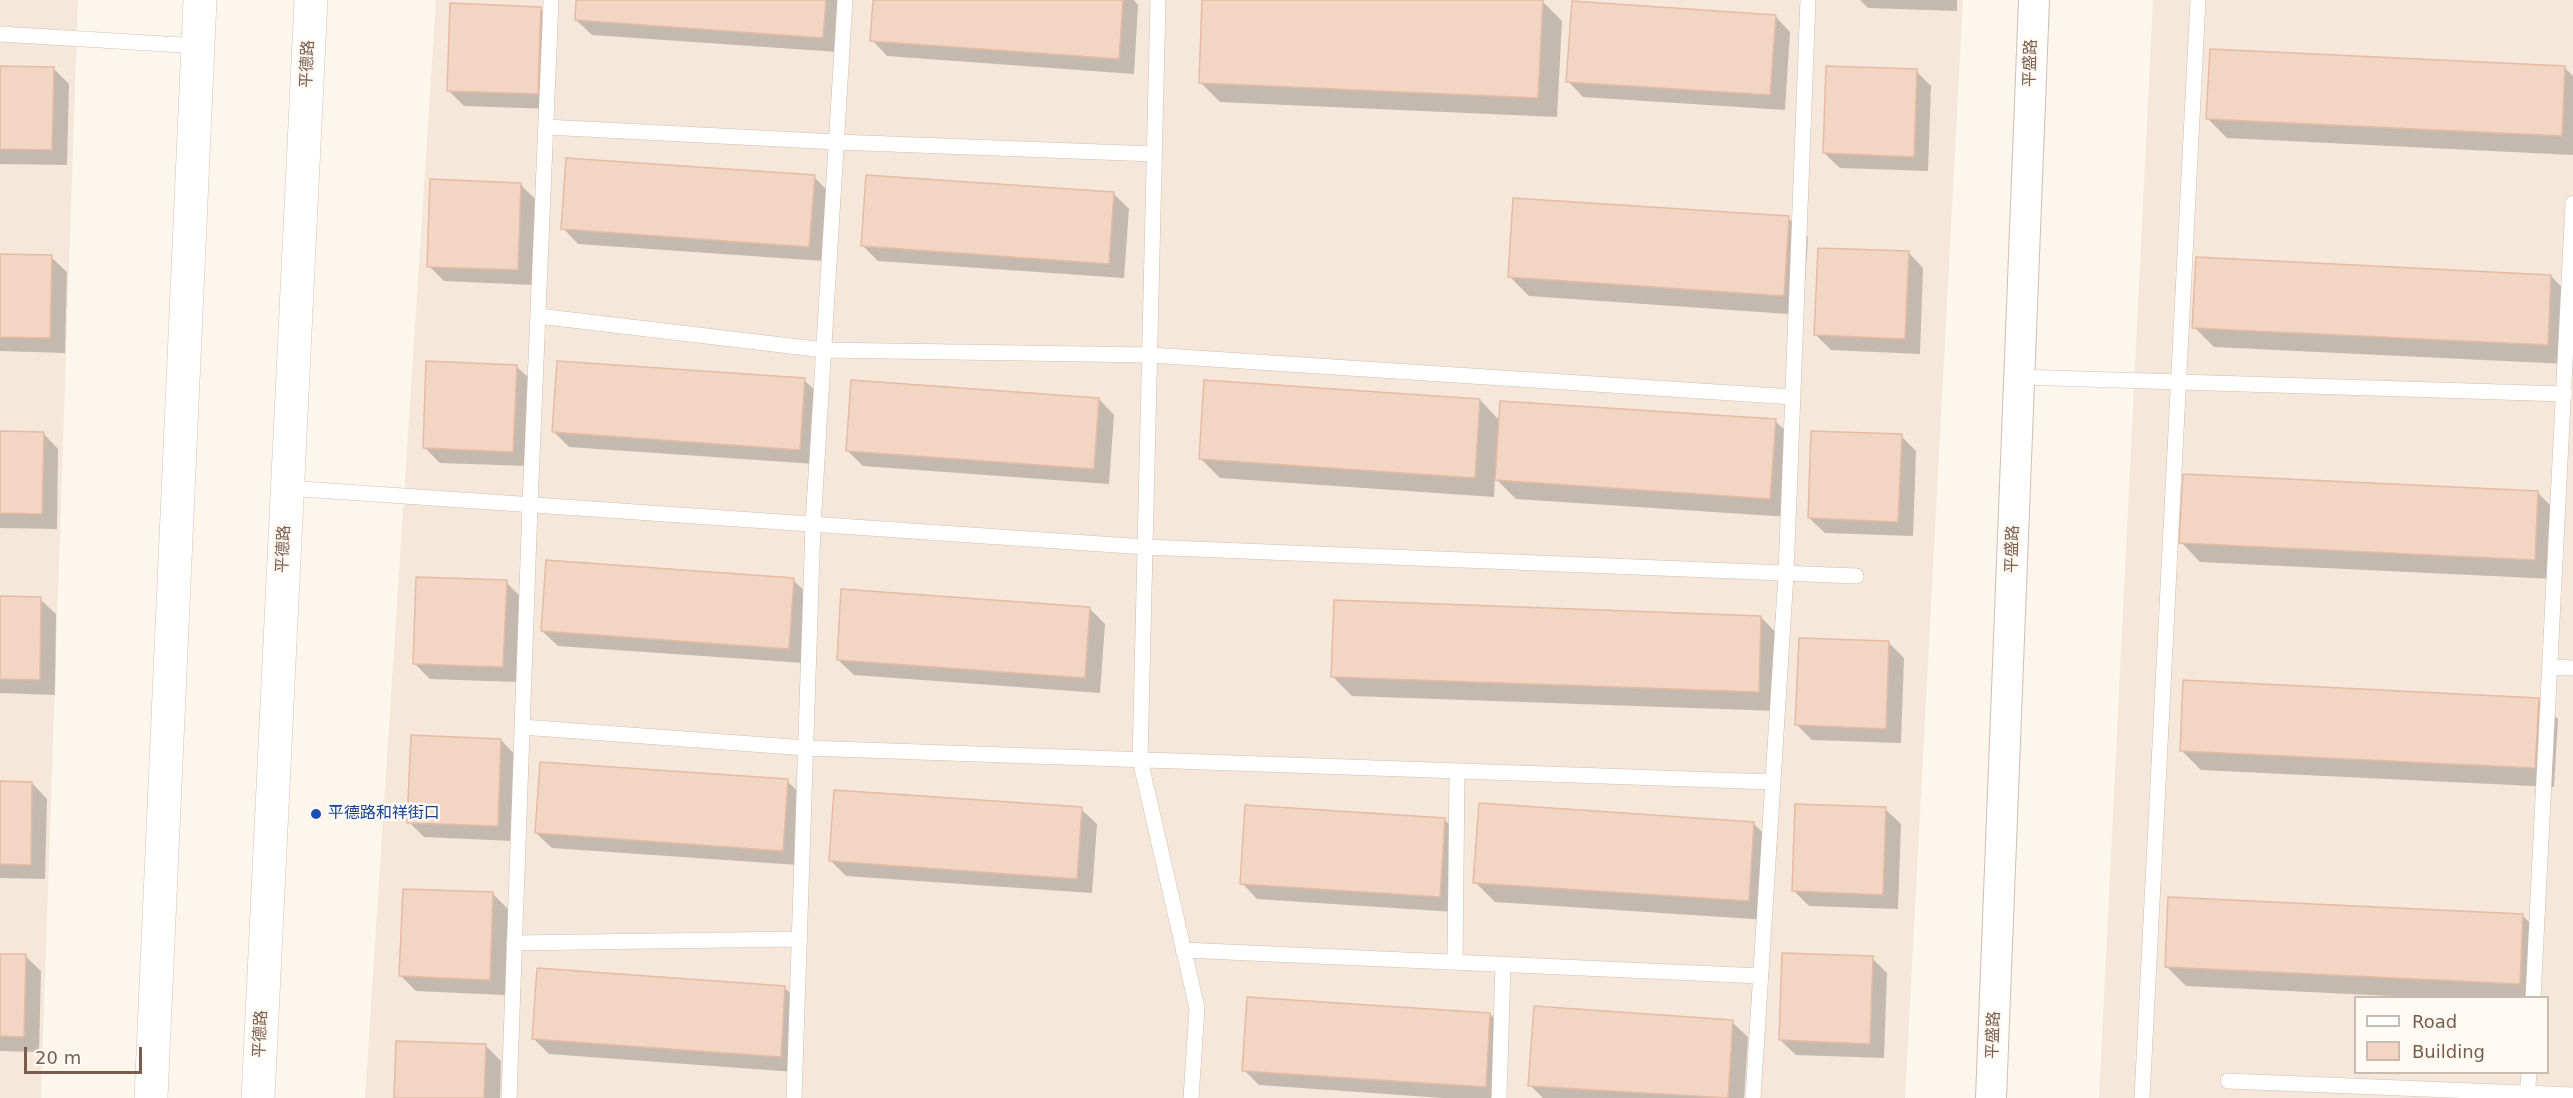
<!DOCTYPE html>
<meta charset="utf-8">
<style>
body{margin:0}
#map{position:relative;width:2573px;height:1098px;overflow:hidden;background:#fdf6ec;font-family:"DejaVu Sans",sans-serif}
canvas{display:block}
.legend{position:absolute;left:2354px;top:996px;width:195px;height:78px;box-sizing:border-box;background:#fffaf3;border:2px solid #cabbb1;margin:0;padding:8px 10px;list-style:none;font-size:18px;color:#7a5c4d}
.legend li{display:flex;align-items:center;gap:12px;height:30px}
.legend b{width:30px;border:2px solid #cabbb1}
.scale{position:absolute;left:24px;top:1047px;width:118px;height:27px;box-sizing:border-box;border:3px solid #7a5c4d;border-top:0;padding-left:8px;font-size:18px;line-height:21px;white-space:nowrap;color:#7a5c4d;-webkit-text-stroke:4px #fffaf3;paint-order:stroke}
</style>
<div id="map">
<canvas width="2573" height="1098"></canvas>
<ul class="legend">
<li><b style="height:8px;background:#fff"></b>Road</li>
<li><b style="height:16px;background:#f3d5c3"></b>Building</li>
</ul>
<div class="scale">20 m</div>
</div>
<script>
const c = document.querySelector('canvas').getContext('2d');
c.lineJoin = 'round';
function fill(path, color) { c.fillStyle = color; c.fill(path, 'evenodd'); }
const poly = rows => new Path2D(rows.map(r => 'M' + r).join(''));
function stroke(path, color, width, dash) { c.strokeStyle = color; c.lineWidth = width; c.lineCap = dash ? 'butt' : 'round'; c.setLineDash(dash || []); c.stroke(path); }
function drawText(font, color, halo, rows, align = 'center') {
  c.font = font + ' "DejaVu Sans","Noto Sans SC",sans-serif'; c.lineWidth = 5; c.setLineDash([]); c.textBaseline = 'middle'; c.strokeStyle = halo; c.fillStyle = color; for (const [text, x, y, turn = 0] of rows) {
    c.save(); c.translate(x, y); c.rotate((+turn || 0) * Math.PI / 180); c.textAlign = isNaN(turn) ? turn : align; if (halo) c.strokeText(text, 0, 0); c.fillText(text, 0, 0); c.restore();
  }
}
fill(poly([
 [0,0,78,0,41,1098,0,1098],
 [436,0,1963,0,1905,1098,365,1098],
 [2153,0,2573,0,2573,1098,2099,1098],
 [2356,998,2548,998,2548,1072,2356,1072]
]), '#f5e8da');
fill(poly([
 [578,0,842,0,838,52,592,35,576,20],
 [875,0,1134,0,1138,5,1134,74,887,56,872,40],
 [1204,0,1542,1,1562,21,1557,117,1220,102,1200,82],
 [1860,0,1957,0,1957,11,1868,8],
 [540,8,555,23,552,109,464,106,448,90],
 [1775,16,1790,32,1785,110,1583,97,1568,81],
 [2564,67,2573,76,2573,155,2227,138,2207,118],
 [0,68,54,69,69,84,67,165,0,164],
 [1916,71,1931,86,1928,171,1840,168,1824,153],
 [814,177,829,192,824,261,578,244,563,228],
 [520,184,536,200,533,285,444,281,429,266],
 [1114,194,1129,209,1124,278,878,261,862,245],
 [1788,218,1808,237,1803,315,1529,296,1510,277],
 [1908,252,1923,268,1920,354,1831,350,1816,335],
 [0,256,51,257,67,272,65,353,0,351],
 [2551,276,2570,296,2567,364,2214,347,2194,327],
 [516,366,532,381,528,466,440,463,425,448],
 [804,380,820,395,815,464,569,447,553,431],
 [1099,399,1114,415,1109,484,863,466,848,451],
 [1480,400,1500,421,1775,421,1795,440,1790,517,1516,499,1495,478,1494,497,1220,478,1201,459],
 [0,432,43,433,58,449,57,529,0,528],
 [1901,436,1916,451,1913,536,1825,533,1809,518],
 [2537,492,2557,512,2554,579,2200,562,2181,542],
 [793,580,809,595,804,663,558,646,542,631],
 [506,582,521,597,518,682,430,679,414,663],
 [0,598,40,599,56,614,55,695,0,693],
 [1089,608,1105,624,1100,693,854,675,838,660],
 [1761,617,1780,637,1778,711,1352,696,1333,677],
 [1889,643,1904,658,1901,743,1812,740,1797,725],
 [2538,699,2558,719,2554,787,2201,770,2181,750],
 [501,740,516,756,513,841,424,837,409,822],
 [787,781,803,796,798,865,552,848,536,833],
 [0,783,32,783,47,799,45,879,0,878],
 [1081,809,1097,824,1092,893,846,876,830,860],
 [1885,809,1901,824,1898,909,1809,906,1794,891],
 [1444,819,1460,835,1455,912,1257,899,1242,883],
 [1754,824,1773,843,1768,920,1495,902,1475,882],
 [493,894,508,909,505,995,416,991,401,976],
 [2523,916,2542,935,2539,998,2432,998,2186,986,2166,966],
 [0,955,25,956,41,971,39,1052,0,1051],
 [1872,958,1887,973,1884,1058,1796,1055,1780,1040],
 [785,988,800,1003,795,1072,549,1054,534,1039],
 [1490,1014,1505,1030,1501,1098,1443,1098,1259,1085,1244,1070],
 [1732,1022,1748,1037,1744,1098,1543,1098,1530,1085],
 [486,1046,501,1061,500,1098,395,1098]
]), '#0003');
const building = poly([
 [576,0,826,0,823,38,575,20,576,0],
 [873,0,1123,0,1119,59,870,41,873,0],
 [1202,0,1543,0,1538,98,1199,83,1202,0],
 [1572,1,1776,15,1770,95,1566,82,1572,1],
 [450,3,541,7,538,94,447,91,450,3],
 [2210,49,2565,66,2562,136,2206,119,2210,49],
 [0,66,54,67,52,150,0,149,0,66],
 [1826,66,1917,69,1914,157,1823,153,1826,66],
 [566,158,815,175,809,247,561,229,566,158],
 [866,175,1114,192,1109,264,861,246,866,175],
 [430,179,521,183,518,270,427,267,430,179],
 [1513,198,1789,216,1784,296,1508,277,1513,198],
 [1818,248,1909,251,1905,339,1814,335,1818,248],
 [0,254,52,255,50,338,0,337,0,254],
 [2196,257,2551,275,2548,345,2192,328,2196,257],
 [426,361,517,365,513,452,423,448,426,361],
 [557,361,805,378,800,450,552,432,557,361],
 [851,380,1099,398,1094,469,846,451,851,380],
 [1204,380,1480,399,1475,478,1199,459,1204,380],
 [1500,401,1776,419,1770,499,1495,480,1500,401],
 [0,431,44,432,42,514,0,513,0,431],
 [1811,431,1902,434,1898,522,1808,518,1811,431],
 [2183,474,2538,491,2535,560,2179,543,2183,474],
 [546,560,794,578,789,649,541,631,546,560],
 [416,577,507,580,503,667,413,664,416,577],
 [841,589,1090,607,1085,678,837,660,841,589],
 [0,596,41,597,40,680,0,679,0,596],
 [1334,600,1761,616,1759,692,1331,677,1334,600],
 [1799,638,1889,641,1886,729,1795,725,1799,638],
 [2183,680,2539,698,2535,768,2180,751,2183,680],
 [411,735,501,739,498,826,407,823,411,735],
 [540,762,788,779,783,851,535,833,540,762],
 [0,781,32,782,31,865,0,864,0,781],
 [834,790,1082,807,1077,879,829,861,834,790],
 [1479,803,1754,822,1749,901,1473,883,1479,803],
 [1795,804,1886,807,1883,895,1792,891,1795,804],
 [1245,805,1445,818,1440,897,1240,884,1245,805],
 [403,889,493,892,490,980,399,976,403,889],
 [2168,897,2523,914,2520,984,2165,967,2168,897],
 [1782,953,1873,956,1870,1044,1779,1040,1782,953],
 [0,954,26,954,24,1037,0,1036,0,954],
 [537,968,785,986,781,1057,532,1039,537,968],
 [1247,997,1490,1013,1486,1087,1242,1071,1247,997],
 [1534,1006,1733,1020,1728,1098,1528,1086,1534,1006],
 [396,1041,486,1044,484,1098,394,1098,396,1041]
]);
fill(building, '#f3d5c3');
stroke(building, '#e6bba3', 1.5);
const service = poly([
 [1158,0,1140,760,1197,1008,1191,1098],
 [0,34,198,46],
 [546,127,837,142,1154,154],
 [538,316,824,350,1150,355,1793,397],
 [2019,377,2565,394],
 [287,488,1145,547,1856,576],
 [2550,667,2573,668],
 [522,727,806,748,1773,782],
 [514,943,800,939],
 [1183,950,1761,976],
 [1455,962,1457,771],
 [2533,998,2573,203],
 [2228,1081,2573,1095],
 [509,1098,530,505,551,0],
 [794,1098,813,525,845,0],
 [1499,1098,1503,965],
 [1753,1098,1786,574,1808,0],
 [2142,1098,2198,0],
 [2527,1098,2529,1072]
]);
const minor = poly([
 [1991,1098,2034,0]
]);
const secondary = poly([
 [151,1098,200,0],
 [258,1098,311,0]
]);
stroke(service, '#d1beb0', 16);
stroke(minor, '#d1beb0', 32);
stroke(secondary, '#d6c0b0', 34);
stroke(service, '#fff', 15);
stroke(minor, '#fff', 30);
stroke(secondary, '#fff', 33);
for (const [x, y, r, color] of [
 [316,814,6,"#1a4fb4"]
]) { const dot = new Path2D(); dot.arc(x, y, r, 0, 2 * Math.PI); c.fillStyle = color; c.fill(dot); stroke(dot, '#fffaf3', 2); }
drawText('16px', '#7a5c4d', '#fffaf3', [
 ["平盛路",2031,63,-88],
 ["平德路",308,64,-87],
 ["平德路",284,549,-87],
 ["平盛路",2013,549,-88],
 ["平德路",261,1034,-87],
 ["平盛路",1994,1035,-88]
]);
drawText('16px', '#164399', '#fffaf3', [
 ["平德路和祥街口",328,814]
], 'left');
</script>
